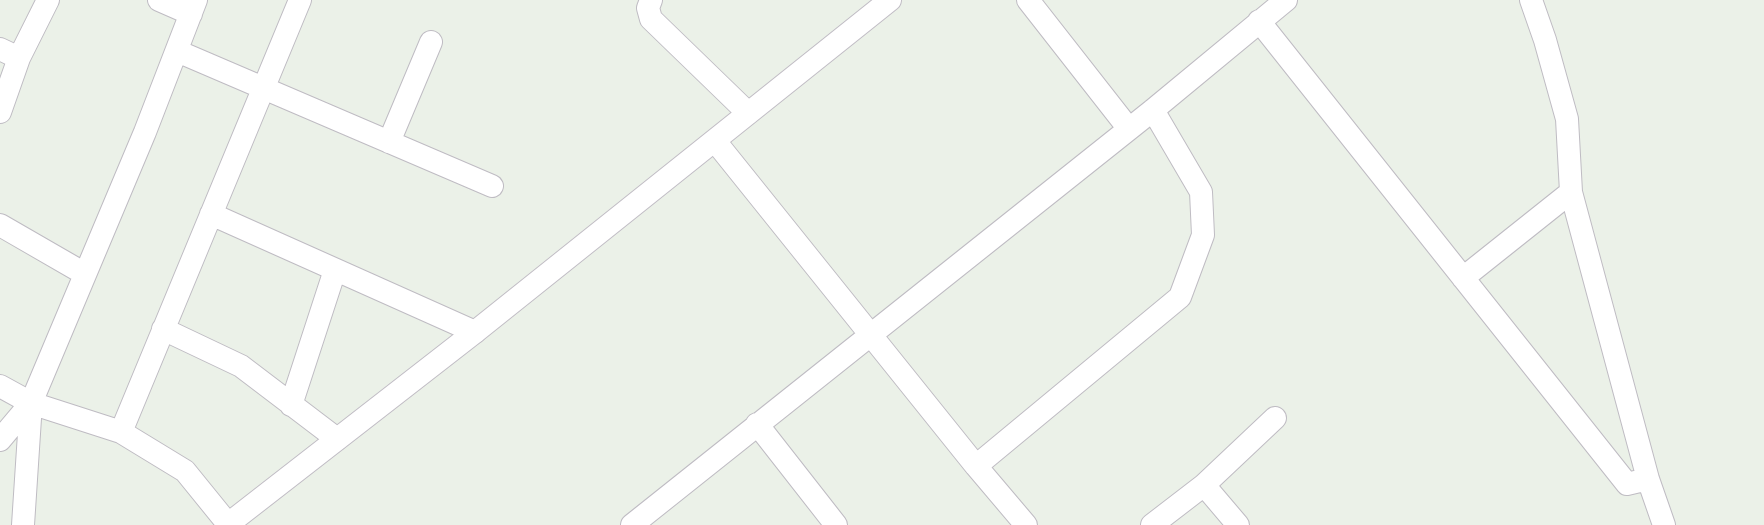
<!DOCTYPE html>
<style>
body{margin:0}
canvas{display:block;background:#ebf1e8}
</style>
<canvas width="1764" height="525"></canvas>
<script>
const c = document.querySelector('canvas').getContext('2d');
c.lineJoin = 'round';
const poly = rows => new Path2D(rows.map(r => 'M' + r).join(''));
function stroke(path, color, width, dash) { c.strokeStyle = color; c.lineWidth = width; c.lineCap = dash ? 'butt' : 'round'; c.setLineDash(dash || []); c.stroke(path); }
const street = poly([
 [159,0,191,14],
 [651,0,648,8,651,19,748,113],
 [1028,0,1129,129],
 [1531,0,1545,40,1567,119,1571,192,1648,479,1664,525],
 [1259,21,1627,484,1648,479],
 [0,49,19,58],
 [177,51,492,186],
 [0,112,19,58,48,0],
 [715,141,976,466,1026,525],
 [389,142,431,42],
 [211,214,475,332],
 [0,225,85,274],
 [1463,278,1571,192],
 [163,329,241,366,337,439],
 [0,386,31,403,121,432,185,471,228,524],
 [291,405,335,270],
 [757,424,836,525],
 [121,432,300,0],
 [0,440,31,403,145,132,196,0],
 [976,466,1180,297,1203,235,1201,192,1153,110],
 [1204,485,1238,525],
 [23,525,31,403],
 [632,525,1153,110,1286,0],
 [1152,525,1204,485,1275,418]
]);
const secondary = poly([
 [227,525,475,332,890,0]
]);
stroke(street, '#bfbcc3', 24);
stroke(secondary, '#c1bdc5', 24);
stroke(street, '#fff', 22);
stroke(secondary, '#fff', 22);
</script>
